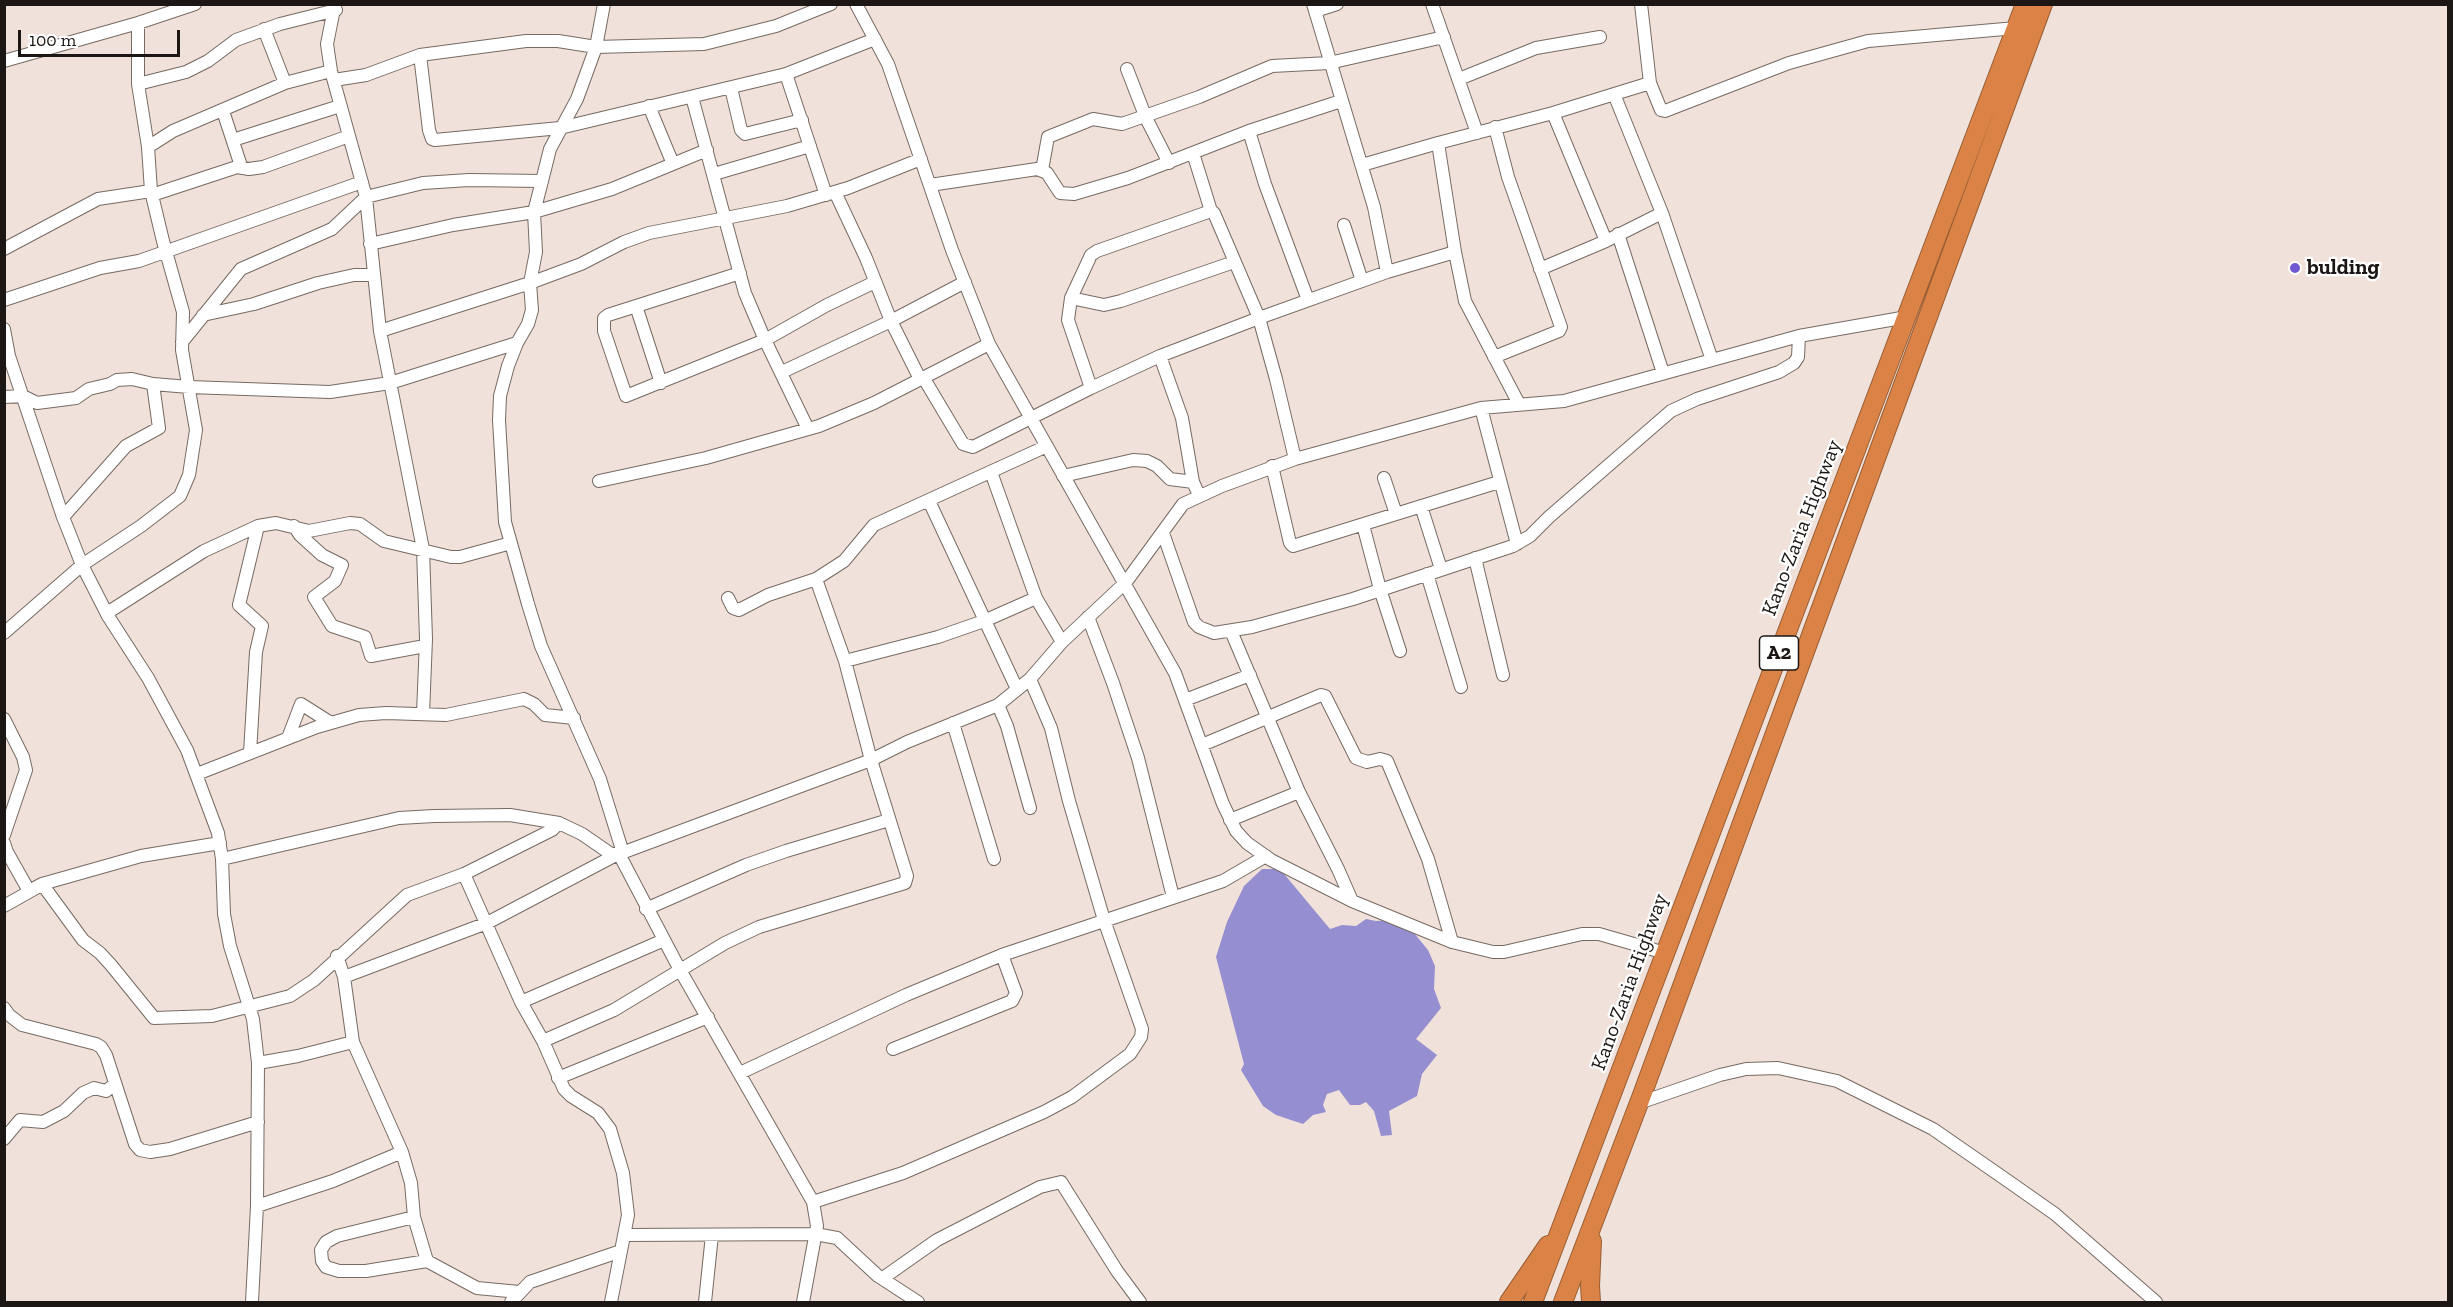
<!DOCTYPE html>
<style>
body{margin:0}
#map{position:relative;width:2453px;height:1307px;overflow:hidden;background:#f0e2da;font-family:"Zilla Slab",serif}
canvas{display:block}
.frame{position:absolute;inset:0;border:6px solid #1c1714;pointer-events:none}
.scale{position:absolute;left:18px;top:30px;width:162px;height:27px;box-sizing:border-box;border:3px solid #1c1714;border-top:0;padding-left:8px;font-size:18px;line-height:21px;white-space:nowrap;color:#1c1714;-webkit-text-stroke:4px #fff;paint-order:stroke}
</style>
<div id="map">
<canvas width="2453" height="1307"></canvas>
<div class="frame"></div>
<div class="scale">100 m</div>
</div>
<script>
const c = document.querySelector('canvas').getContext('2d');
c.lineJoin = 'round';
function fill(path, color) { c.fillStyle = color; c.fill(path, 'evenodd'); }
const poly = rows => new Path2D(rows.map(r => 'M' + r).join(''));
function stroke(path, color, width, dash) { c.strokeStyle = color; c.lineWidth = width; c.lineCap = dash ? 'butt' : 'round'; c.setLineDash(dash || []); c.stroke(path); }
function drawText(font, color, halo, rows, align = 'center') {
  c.font = font + ' "Zilla Slab",serif'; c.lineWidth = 4.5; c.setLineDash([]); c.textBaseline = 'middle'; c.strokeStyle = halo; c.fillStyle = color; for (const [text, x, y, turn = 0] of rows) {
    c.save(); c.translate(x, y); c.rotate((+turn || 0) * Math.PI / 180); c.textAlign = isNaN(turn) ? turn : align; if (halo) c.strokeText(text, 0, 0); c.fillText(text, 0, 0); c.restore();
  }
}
fill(poly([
 [1262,869,1280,869,1330,929,1342,925,1356,926,1366,919,1376,921,1390,920,1414,933,1428,950,1435,966,1434,989,1441,1008,1416,1039,1437,1055,1422,1074,1417,1096,1389,1111,1392,1135,1381,1136,1374,1111,1366,1102,1360,1105,1350,1105,1339,1090,1327,1094,1323,1105,1326,1112,1313,1115,1303,1124,1276,1115,1263,1106,1241,1070,1244,1064,1216,957,1227,922,1244,886]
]), '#958ed1');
const minor = poly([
 [335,4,327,44,331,71,366,197,380,331,423,549,426,639,423,714],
 [604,4,596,47,577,99,550,149,542,181,534,212,536,252,530,283,532,310,528,324,517,343,508,366,500,396,499,420,505,522,528,604,541,646,600,779,623,853],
 [856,4,888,64,952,250,989,344,1175,673,1223,804,1236,831,1247,843,1271,860,1352,901,1452,942,1493,952,1504,952,1582,934,1599,934,1665,953],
 [1313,4,1374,207,1387,272],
 [1432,4,1477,133],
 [1641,4,1650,83,1661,110,1665,111,1789,63,1868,41,2016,28],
 [1315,11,1337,4],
 [264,29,285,83],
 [420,55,429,130,432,139,435,140,560,128,786,74,875,39],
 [4,61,138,23,195,4],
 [1127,69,1146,118,1169,163],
 [786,74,826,195],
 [1459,79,1536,48,1600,37],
 [334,80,366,75,420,55,526,41,558,41,596,47,704,44,776,26,831,4],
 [138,84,186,72,208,61,236,40,280,24,336,10],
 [731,88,741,130,745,134,802,120],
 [1614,94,1662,213,1712,360],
 [692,97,745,293,765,340,808,429],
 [649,106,673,164],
 [223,111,241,166],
 [1553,113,1606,241],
 [1249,131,1265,184,1308,300],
 [233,140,340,106],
 [1438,143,1455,252,1465,301,1519,404],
 [148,147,173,131,285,83,331,71],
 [1193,153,1211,211,1214,213,1259,318,1276,379,1295,459],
 [1362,165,1438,143,1553,113,1650,83],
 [1042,170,1048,137,1093,119,1122,124,1199,97,1272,66,1329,63,1444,37],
 [714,174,810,146],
 [930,185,1037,169,1047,173,1060,193,1074,194,1128,178,1249,131,1341,101],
 [835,192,866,258,891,321,920,379],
 [152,195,237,167,249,169,263,167,349,136],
 [1344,225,1362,281],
 [1618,234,1663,373],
 [370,244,453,225,534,212,612,189,707,150],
 [4,249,98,199,151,191],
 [1540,269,1606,241,1662,213],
 [740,273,608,315,604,318,604,331,626,396,765,340,827,305,875,282],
 [1071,298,1104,305,1121,301,1234,262],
 [4,300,100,268,139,261,362,182],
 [636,306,661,383],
 [203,315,254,304,318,283,354,275,374,275],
 [4,329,9,356,63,517,82,565,108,616,148,678,187,750,218,833,222,859,224,914,230,946,253,1019,258,1063,257,1206,252,1302],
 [380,331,530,283,581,264,624,242,649,233,787,206,848,188,921,159],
 [182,342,241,269,332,229,366,197,423,183,469,180,542,181],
 [1160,356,1182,418,1193,482],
 [1494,357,1559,331,1561,327,1508,177,1495,127],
 [782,372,891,321,965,282],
 [923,377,963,444,973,447,1091,388,1160,356,1259,318,1387,272,1455,252],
 [1091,388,1068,320,1071,298,1091,255,1097,251,1211,211],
 [4,397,23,396,37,403,76,398,89,389,110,384,117,380,132,379,153,384,189,387,330,392,390,383,517,343],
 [1481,408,1517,544],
 [1272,466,1290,543,1293,546,1499,482],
 [991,472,1036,598,1062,642],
 [1063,476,1133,460,1147,461,1157,466,1170,479,1193,482,1199,495],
 [1384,478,1396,514],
 [599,481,706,458,819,426,874,403,989,344],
 [929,501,1017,689],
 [1421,506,1441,569],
 [63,517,126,446,159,428,153,384],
 [1363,525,1380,589,1400,651],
 [294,526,300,535,322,555,342,565,335,581,314,597,332,626,365,637,371,656,425,646],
 [1163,533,1194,622,1199,627,1214,633,1252,627,1353,599,1513,546,1530,536,1549,517,1671,411,1697,399,1779,372,1794,363,1798,357,1799,336],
 [1475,558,1503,675],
 [1427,574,1461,687],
 [728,598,733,608,739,610,768,595,816,579,844,561,874,525,1047,446],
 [107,613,204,551,258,526,276,523,309,531,350,523,360,524,384,541,451,557,460,557,511,543],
 [1088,617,1113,683,1138,758,1173,897],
 [1231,631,1299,792,1338,869,1352,901],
 [4,633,82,565,141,526,180,496,189,475,196,430,182,350,183,312,163,241,151,191,148,147,138,84,138,23],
 [845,661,938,637,984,621,1036,598],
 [1185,700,1250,675],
 [998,705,1007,726,1030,808],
 [4,719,23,757,26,770,4,835],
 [953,723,994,859],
 [288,738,301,704,331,723],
 [1202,745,1321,695,1325,696,1356,758,1367,762,1380,759,1387,761,1428,859,1452,942],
 [250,753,256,652,262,626,239,605,258,526],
 [197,774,317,727,359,715,386,713,446,715,524,699,534,704,545,715,574,718],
 [1230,820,1299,792],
 [4,843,7,852,29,891,42,884,141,856,220,843],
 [619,854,680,970,813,1202,817,1226,803,1302],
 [222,859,399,818,434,816,510,815,559,823,582,834,611,854,619,854,871,760,907,742,998,705,1030,679,1062,642,1126,582,1183,504,1222,486,1295,459,1481,408,1564,401,1799,336,1907,317],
 [464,874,521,1002,543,1041,564,1089,571,1096,598,1113,610,1129,623,1173,628,1215,611,1302],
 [42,884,83,940,100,953,111,965,154,1018,212,1016,290,996,314,980,407,895,464,874,552,830,559,823],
 [4,906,36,888],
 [646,909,746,865,786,851,889,820],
 [337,956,344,977,353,1042,402,1152,411,1183,414,1217,427,1261],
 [344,977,487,923,616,855],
 [521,1002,664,940],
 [4,1008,9,1015,22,1025,96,1044,101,1047,106,1055,135,1144,140,1150,150,1152,170,1149,258,1122],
 [543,1041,614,1010,725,943,759,927,905,883,907,876,871,760,845,661,816,579],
 [893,1049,1012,1001,1016,993,1002,955],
 [258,1063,298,1056,353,1042],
 [740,1073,906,995,1002,955,1223,881,1266,856],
 [558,1078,708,1017],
 [1639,1103,1720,1075,1746,1069,1778,1068,1837,1081,1933,1129,2008,1181,2055,1214,2156,1302],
 [4,1139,20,1120,43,1122,64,1111,83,1093,94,1088,106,1091,115,1084],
 [813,1202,903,1173,1044,1112,1072,1097,1130,1054,1141,1037,1142,1029,1104,920,1069,801,1051,728,1030,679],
 [257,1206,333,1181,402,1152],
 [414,1217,337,1236,326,1242,321,1250,322,1261,326,1267,339,1271,366,1271,427,1261,477,1288,519,1292],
 [624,1235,815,1234,837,1238,878,1276,918,1302],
 [883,1278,937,1240,970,1223,1040,1187,1061,1182,1117,1271,1140,1302],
 [511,1302,530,1282,621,1251],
 [705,1302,712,1235]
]);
const highway = poly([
 [1509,1302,1548,1245],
 [1533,1302,2025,4],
 [1563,1302,1642,1095,2043,4],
 [1591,1302,1590,1286,1592,1241]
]);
stroke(minor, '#766a62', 14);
stroke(highway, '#985d34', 20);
stroke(minor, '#fff', 12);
stroke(highway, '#db8246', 18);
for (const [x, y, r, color] of [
 [2295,268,6,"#7159d3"]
]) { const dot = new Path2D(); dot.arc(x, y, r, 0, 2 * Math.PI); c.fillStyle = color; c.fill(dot); stroke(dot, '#fff', 2); }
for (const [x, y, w] of [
 [1779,653,39]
]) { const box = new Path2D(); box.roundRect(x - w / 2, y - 17, w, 34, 4.5); c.fillStyle = '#fff'; c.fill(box); stroke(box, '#1c1714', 1.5); }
drawText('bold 20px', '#1c1714', null, [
 ["A2",1779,653]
]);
drawText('bold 21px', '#1c1714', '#fff', [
 ["bulding",2307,268]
], 'left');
drawText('21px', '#1c1714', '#fff', [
 ["Kano-Zaria Highway",1802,528,-69],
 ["Kano-Zaria Highway",1630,982,-70]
]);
</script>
